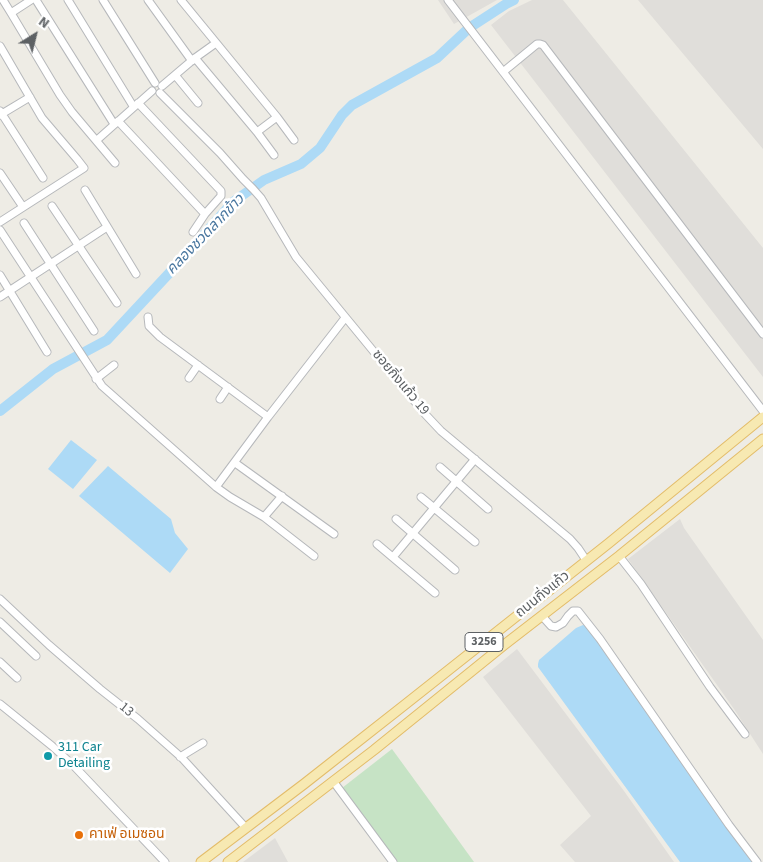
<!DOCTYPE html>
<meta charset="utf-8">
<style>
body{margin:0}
#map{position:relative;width:763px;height:862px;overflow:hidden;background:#eeece5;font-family:"Source Sans 3",sans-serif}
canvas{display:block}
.north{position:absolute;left:10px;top:10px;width:50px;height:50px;-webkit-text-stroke:4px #fff;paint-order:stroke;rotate:36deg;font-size:14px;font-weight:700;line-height:20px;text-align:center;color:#5d6164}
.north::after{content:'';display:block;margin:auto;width:18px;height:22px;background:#5d6164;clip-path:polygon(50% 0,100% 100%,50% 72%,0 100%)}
</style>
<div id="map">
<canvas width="763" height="862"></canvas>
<div class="north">N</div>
</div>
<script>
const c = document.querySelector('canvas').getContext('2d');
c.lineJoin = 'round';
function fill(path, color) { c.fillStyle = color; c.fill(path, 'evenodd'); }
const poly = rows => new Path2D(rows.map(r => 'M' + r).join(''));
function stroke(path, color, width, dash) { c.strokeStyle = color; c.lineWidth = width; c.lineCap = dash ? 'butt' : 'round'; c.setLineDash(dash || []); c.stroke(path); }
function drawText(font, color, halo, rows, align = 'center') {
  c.font = font + ' "Source Sans 3","Noto Sans Thai",sans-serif'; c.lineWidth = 5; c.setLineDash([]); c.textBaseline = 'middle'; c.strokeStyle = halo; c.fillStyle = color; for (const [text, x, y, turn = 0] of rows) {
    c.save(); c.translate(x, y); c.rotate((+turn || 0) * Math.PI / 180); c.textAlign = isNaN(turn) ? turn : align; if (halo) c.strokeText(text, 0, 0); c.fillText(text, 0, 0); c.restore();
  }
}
fill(poly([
 [438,0,497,0,454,24],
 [532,0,563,0,763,248,763,377,491,25,509,11],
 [638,0,763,0,763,149],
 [680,519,684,528,763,640,763,754,734,709,628,559],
 [517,649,624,791,674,862,575,862,560,845,591,816,483,677],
 [275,838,288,862,243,862]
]), '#e0deda');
fill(poly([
 [392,749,435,808,474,862,397,862,342,788]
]), '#c6e3c5');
fill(poly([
 [71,440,97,460,73,489,48,469],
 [108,466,171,519,175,533,188,549,170,573,79,496],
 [583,625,587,626,653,719,688,773,752,862,680,862,538,667,538,664,539,660,576,628]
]), '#addaf6');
stroke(poly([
 [0,411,53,369,107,340,174,268,233,202,264,180,301,164,320,148,342,115,352,105,437,58,469,28,506,4,514,0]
]), '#addaf6', 10);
const minor = poly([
 [3,0,11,13,60,95,72,112,115,163],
 [36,0,114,124],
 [68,0,133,106],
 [103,0,155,83],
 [148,0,192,61],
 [181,0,277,117,294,140],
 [448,0,763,411],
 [11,13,31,0],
 [0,46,42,118,77,159,84,168,0,222],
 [195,58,257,132,274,155],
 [503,72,537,44,540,44,543,45,763,334],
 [175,75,198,103],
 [162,86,195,58,216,43],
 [160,93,220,153,243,179,253,189,261,198,296,257,425,414,441,431,570,539,578,548,586,560],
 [138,103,221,191,221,196,205,214,193,232],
 [0,111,43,178],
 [0,115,30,97],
 [118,121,205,214],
 [257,132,277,117],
 [97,140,152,91],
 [0,173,23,207],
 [85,190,136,274],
 [52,206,117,303],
 [24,223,94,331],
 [0,230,102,386,216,487,230,497,264,517,314,556],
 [0,275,47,352],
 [0,297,107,227],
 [148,317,149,326,160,337,268,417],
 [189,378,198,365],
 [96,379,114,365],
 [220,399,228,387],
 [238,465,334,534],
 [440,467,488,509],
 [216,487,268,417,345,318],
 [421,497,475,542],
 [264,517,282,496],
 [396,519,455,570],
 [377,544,435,593],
 [619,556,641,584,710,687,745,734],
 [393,557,475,459],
 [0,599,49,645,100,689,138,719,182,758,246,828],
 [542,616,551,626,556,627,563,623,568,616,573,611,578,611,600,639,729,825,757,862],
 [0,622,36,656],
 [0,662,17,678],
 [0,704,52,746,74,766,165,862],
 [180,757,203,743],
 [333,781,393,862]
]);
const major = poly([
 [201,862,304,784,407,703,609,543,763,417],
 [228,862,374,750,504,645,619,556,763,439]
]);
stroke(minor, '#b6b8bb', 9);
stroke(major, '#e3bc69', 11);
stroke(minor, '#fff', 7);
stroke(major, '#f7e9b2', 9);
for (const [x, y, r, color] of [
 [48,756,5,"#0f9aa8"],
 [79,835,5,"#e8710a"]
]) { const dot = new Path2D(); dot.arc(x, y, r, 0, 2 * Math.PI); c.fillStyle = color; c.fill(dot); stroke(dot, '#fff', 2); }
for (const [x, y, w] of [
 [484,642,38]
]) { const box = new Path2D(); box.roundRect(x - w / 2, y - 9.5, w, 19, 4); c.fillStyle = '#fff'; c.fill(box); stroke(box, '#5d6164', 1); }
drawText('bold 12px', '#5d6164', null, [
 ["3256",484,642]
]);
drawText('14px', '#5d6164', '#fff', [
 ["ซอยกิ่งแก้ว 19",400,383,50],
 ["ถนนกิ่งแก้ว",543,595,-39],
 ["13",126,710,39]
]);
drawText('14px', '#0d838f', '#fff', [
 ["311 Car",58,748],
 ["Detailing",58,764]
], 'left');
drawText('14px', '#c56008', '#fff', [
 ["คาเฟ่ อเมซอน",89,835]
], 'left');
drawText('italic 15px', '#48769f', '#fff', [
 ["คลองชวดลากข้าว",206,235,-46]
]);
</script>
